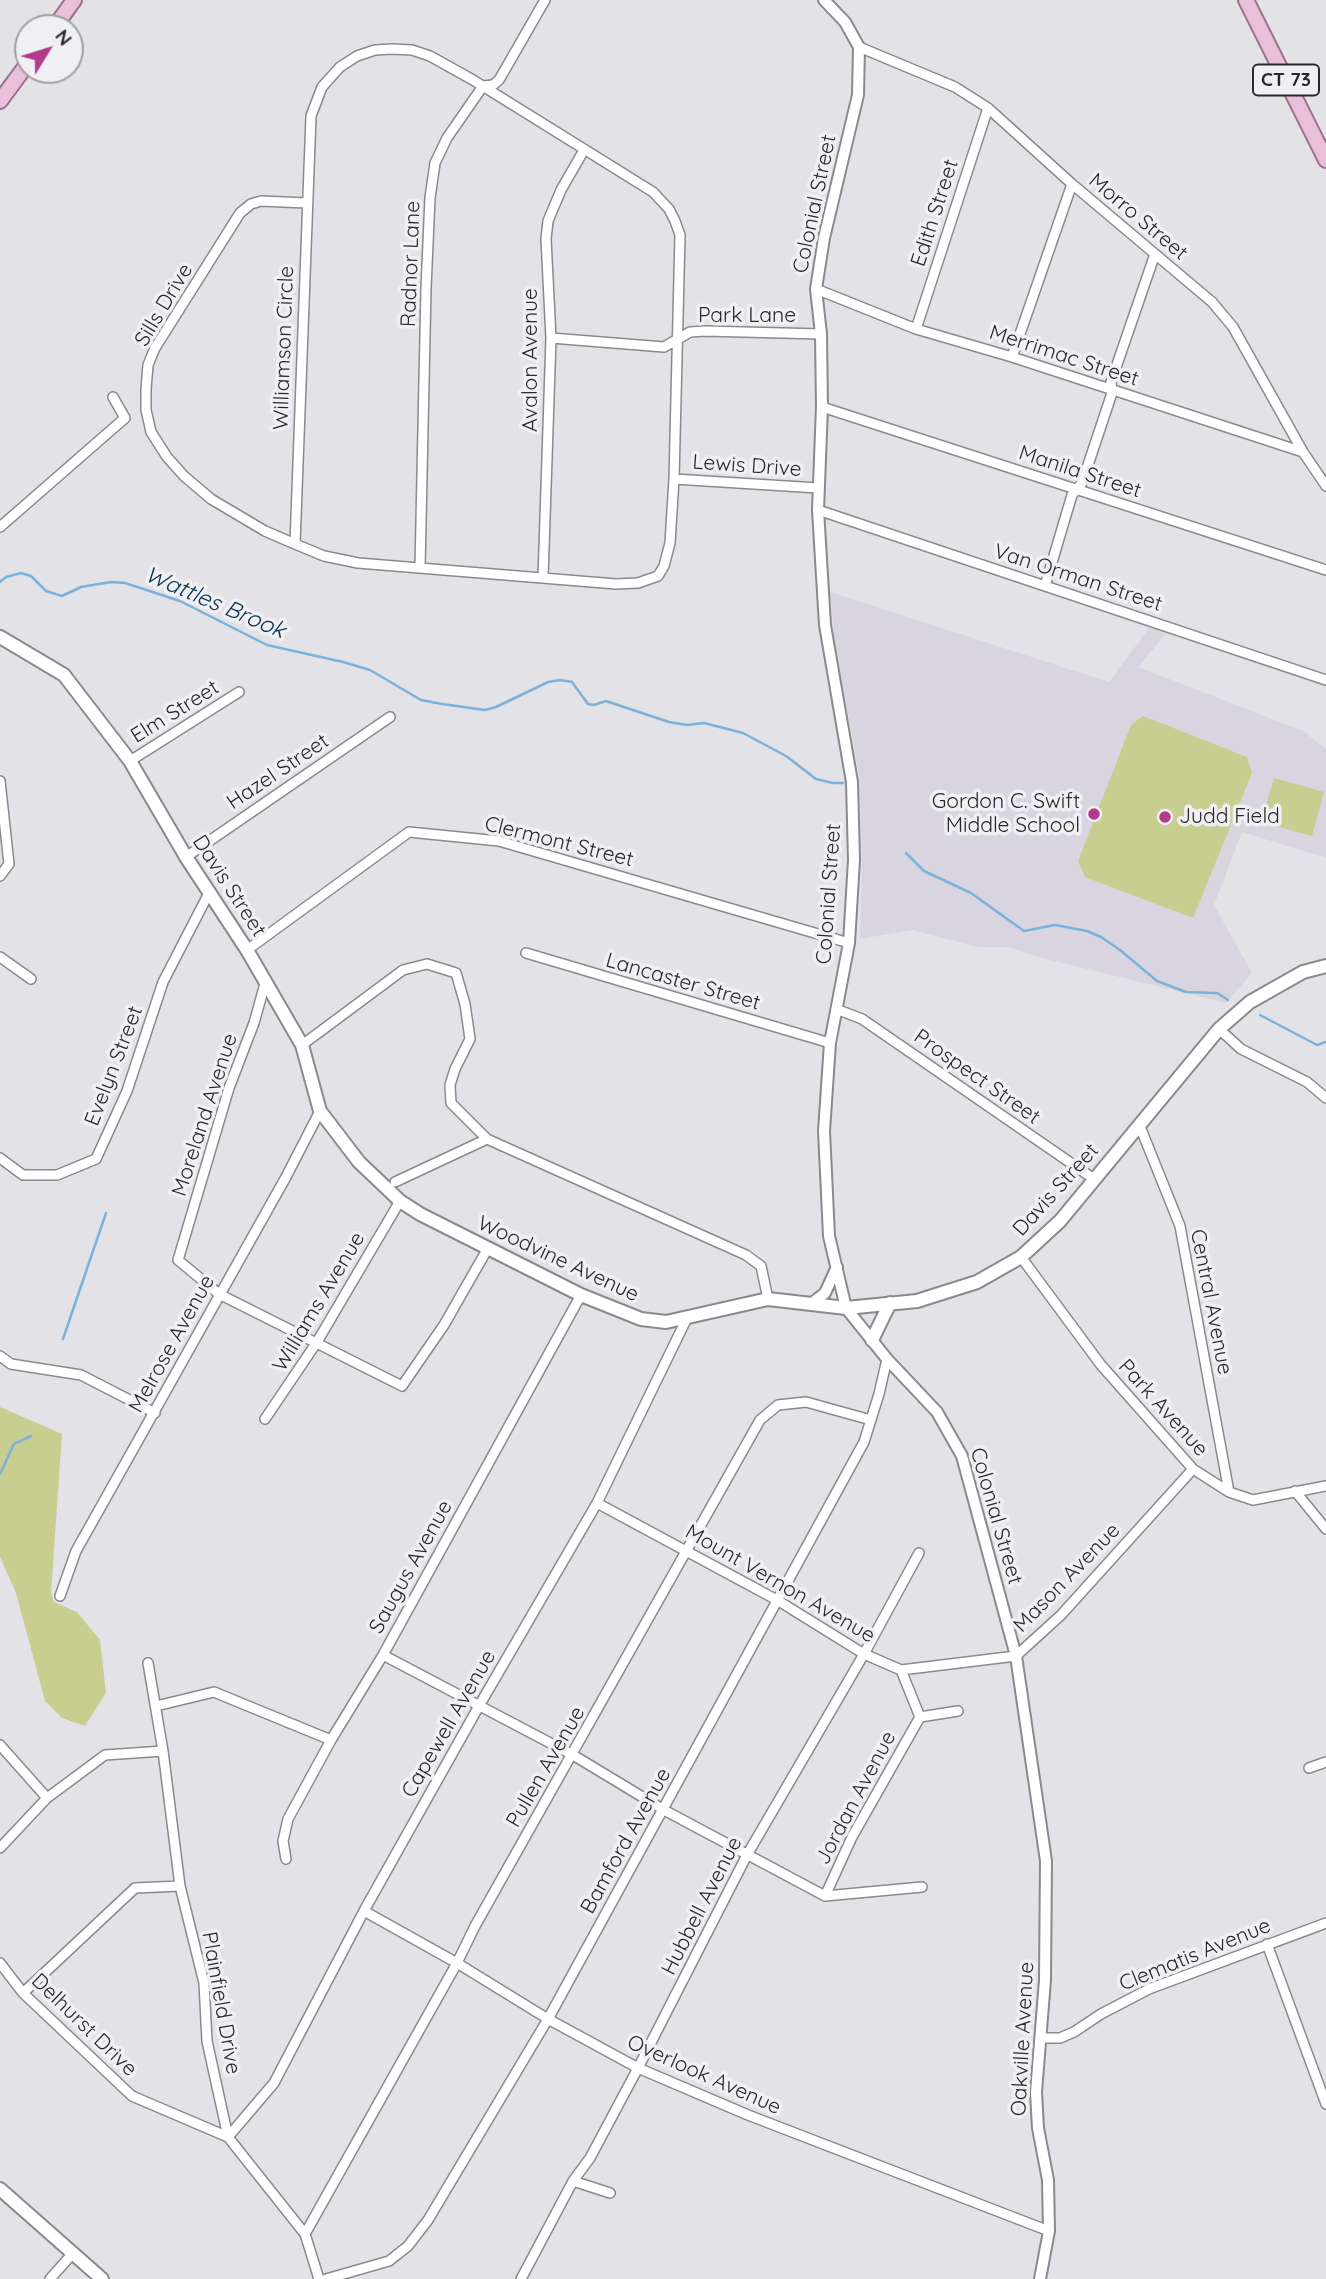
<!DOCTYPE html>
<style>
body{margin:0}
#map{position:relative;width:1326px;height:2279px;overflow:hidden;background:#e3e2e6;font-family:Quicksand,sans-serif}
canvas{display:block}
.north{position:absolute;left:14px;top:14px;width:70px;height:70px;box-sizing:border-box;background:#f0eff3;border:2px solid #a0a0a3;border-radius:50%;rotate:52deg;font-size:19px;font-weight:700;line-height:28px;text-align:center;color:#29292a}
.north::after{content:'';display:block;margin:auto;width:24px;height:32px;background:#b43a8c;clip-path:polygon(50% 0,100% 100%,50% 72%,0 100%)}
</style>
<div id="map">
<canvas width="1326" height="2279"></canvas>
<div class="north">N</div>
</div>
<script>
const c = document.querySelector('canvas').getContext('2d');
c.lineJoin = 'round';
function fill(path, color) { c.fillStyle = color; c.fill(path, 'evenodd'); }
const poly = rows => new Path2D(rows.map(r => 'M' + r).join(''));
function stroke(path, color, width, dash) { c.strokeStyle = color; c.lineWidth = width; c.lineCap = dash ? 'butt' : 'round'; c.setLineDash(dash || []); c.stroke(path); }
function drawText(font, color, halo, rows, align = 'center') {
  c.font = font + ' Quicksand,sans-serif'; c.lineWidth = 7; c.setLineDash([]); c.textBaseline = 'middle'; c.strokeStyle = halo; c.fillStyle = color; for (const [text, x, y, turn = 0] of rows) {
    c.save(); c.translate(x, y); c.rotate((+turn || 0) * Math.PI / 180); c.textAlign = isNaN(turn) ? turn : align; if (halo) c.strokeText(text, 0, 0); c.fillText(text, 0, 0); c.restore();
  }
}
fill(poly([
 [830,592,1109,682,1149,628,1166,634,1138,667,1303,731,1326,749,1326,858,1242,832,1214,905,1252,973,1226,1003,1038,957,1008,947,978,947,913,930,860,939,862,858,859,774,835,641]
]), '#d8d5e0');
fill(poly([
 [1143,716,1247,757,1252,773,1193,918,1085,877,1078,861,1131,725],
 [1274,778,1324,792,1312,836,1261,822],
 [0,1407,62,1434,51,1593,54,1602,77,1612,100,1640,106,1693,85,1726,62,1718,45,1701,16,1593,0,1557]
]), '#c8ce90');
stroke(poly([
 [0,582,6,577,21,573,31,576,46,591,62,596,81,587,111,582,125,583,180,601,267,645,343,662,370,670,421,700,442,704,485,710,496,707,548,682,560,680,572,682,588,704,594,705,606,701,669,722,687,725,704,723,743,733,786,756,816,779,833,783,843,783],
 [906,853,924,871,971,893,1024,931,1055,925,1087,931,1101,937,1120,950,1157,981,1186,992,1217,993,1228,1000],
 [1260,1015,1317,1045,1326,1042],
 [63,1339,106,1213],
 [0,1474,14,1444,31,1436]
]), '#7ab2db', 2.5);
const minor = poly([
 [859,47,955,87,988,108,1072,184,1212,302,1233,327,1303,452,1326,486],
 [392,49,412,50,430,56,473,80,653,192,669,209,675,221,680,235,674,479,670,543,664,566,658,576,638,583,616,584,358,563,324,556,295,544,311,116,322,87,340,67,357,56,375,50,392,49],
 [816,289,916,329,1012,357,1303,452],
 [916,329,988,108],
 [551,338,664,347,690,332,705,331,821,334],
 [1012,357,1072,184],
 [822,407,1326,570],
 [674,479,818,488],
 [818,510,1326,680],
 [0,527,125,418,113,397],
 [295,544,265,531,211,499,184,476,167,457,151,432,146,410,146,389,148,365,155,348,240,213,251,204,261,201,306,203],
 [420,568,426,288,430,198,435,163,447,138,483,86,493,85,499,80,545,0],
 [543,578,551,338,546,239,548,221,561,190,584,150],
 [1045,586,1072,495,1082,483,1112,393,1111,382,1155,254],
 [130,761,239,692],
 [0,781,9,864,0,876],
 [186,857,390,717],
 [247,950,409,832,499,841,849,943],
 [526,953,830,1043],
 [0,957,31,979],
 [266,980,254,1023,229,1088,178,1260,219,1294,402,1386,444,1325,488,1248],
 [836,1009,862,1019,1094,1179],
 [1219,1029,1241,1049,1307,1082,1326,1098],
 [302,1045,403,970,427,964,456,973,465,1004,470,1039,455,1069,450,1085,451,1103,487,1139,746,1255,761,1266,768,1299],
 [1139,1124,1180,1226,1229,1492],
 [0,1158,23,1175,57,1175,96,1159,127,1091,163,982,210,891],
 [395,1182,487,1139],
 [1021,1257,1101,1365,1193,1469,1229,1492,1253,1500,1326,1486],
 [0,1356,11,1364,81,1375,155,1413],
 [265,1419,317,1342,400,1201],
 [1295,1491,1326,1529],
 [597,1503,777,1600,864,1654,901,1670,920,1717],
 [60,1596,76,1551,286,1177,320,1111],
 [383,1655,573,1755,664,1810,825,1896],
 [148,1663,163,1751,180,1886,204,1983,207,2041,228,2137,305,2234,319,2279],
 [901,1670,1016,1656,1061,1615,1193,1469],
 [156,1706,214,1692,331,1740],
 [920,1717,958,1711],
 [0,1745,47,1798],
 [1309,1768,1326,1762],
 [0,1848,47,1798,105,1755,163,1751],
 [286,1859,283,1841,288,1819,331,1740,383,1655,581,1295],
 [825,1896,852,1837,920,1717],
 [825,1896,922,1887],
 [364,1911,457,1963,548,2019,638,2068,748,2115,1049,2231],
 [1267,1944,1326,2104],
 [0,1963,23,1993,132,2096,228,2137,274,2083,365,1909,479,1706,597,1503,687,1318],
 [23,1993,135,1888,180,1886],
 [1041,2038,1060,2038,1074,2032,1101,2014,1149,1989,1326,1923],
 [573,2181,610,2193],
 [305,2234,457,1963,475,1926,760,1420,778,1405,806,1402,871,1420],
 [50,2279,73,2253],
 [326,2279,389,2261,408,2246,428,2220,548,2019,864,1442,879,1394,887,1359],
 [521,2279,573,2181,590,2158,638,2068,747,1855,864,1654,919,1553]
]);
const tertiary = poly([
 [824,0,845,22,859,47,858,95,824,238,816,289,821,334,822,407,818,510,825,625,852,782,854,860,849,943,830,1043,824,1131,829,1236,846,1308,887,1359,937,1412,962,1456,1016,1656,1046,1861,1045,1980,1036,2092,1038,2128,1048,2180,1049,2231,1040,2279],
 [811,1304,825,1293,837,1267]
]);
const secondary = poly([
 [0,637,64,675,130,761,186,857,247,950,302,1045,320,1111,359,1162,400,1201,420,1214,581,1295,641,1319,666,1322,768,1299,846,1308,917,1301,977,1282,1021,1257,1060,1221,1219,1029,1250,1002,1303,972,1326,966],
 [872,1340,890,1303],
 [0,2189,102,2279]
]);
const primary = poly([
 [1246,0,1326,160],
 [54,28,74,0],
 [0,101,28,63]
]);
stroke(minor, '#8a898d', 12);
stroke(tertiary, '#8a898d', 14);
stroke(secondary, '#8a898d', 16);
stroke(primary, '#9b708c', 18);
stroke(minor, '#fff', 9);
stroke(tertiary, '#fff', 10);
stroke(secondary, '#fff', 12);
stroke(primary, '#e8c0da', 14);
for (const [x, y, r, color] of [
 [1094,814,7,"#b43a8c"],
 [1165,817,7,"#b43a8c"]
]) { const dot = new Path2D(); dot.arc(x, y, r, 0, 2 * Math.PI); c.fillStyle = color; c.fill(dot); stroke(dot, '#f0eff3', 2.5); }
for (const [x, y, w] of [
 [1286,80,66]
]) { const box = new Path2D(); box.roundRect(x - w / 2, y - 15.5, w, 31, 5); c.fillStyle = '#f0eff3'; c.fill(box); stroke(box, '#29292a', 2); }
drawText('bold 19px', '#29292a', null, [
 ["CT 73",1286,80]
]);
drawText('21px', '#29292a', '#f0eff3', [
 ["Colonial Street",815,204,-78],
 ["Edith Street",935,213,-72],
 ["Morro Street",1138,217,40],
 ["Radnor Lane",411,264,-88],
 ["Sills Drive",164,305,-59],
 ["Park Lane",747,316],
 ["Williamson Circle",284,348,-88],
 ["Merrimac Street",1064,356,18],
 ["Avalon Avenue",531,360,-90],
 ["Lewis Drive",747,466,4],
 ["Manila Street",1080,472,18],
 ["Van Orman Street",1078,578,18],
 ["Elm Street",175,712,-32],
 ["Hazel Street",278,772,-34],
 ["Clermont Street",559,842,14],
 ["Davis Street",229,886,57],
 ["Colonial Street",829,894,-86],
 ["Lancaster Street",683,982,16],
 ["Evelyn Street",114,1066,-69],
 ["Prospect Street",977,1077,35],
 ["Moreland Avenue",205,1115,-72],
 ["Davis Street",1056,1190,-48],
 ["Woodvine Avenue",558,1259,25],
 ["Williams Avenue",319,1302,-59],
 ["Central Avenue",1211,1302,79],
 ["Melrose Avenue",172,1344,-61],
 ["Park Avenue",1163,1408,48],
 ["Colonial Street",996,1516,74],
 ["Saugus Avenue",411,1567,-61],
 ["Mason Avenue",1067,1578,-46],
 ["Mount Vernon Avenue",780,1584,30],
 ["Capewell Avenue",449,1724,-60],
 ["Pullen Avenue",546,1767,-60],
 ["Jordan Avenue",856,1798,-62],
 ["Bamford Avenue",626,1841,-61],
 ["Hubbell Avenue",702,1906,-63],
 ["Clematis Avenue",1195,1955,-22],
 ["Plainfield Drive",221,2003,80],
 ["Delhurst Drive",84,2025,44],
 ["Oakville Avenue",1023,2039,-87],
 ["Overlook Avenue",704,2075,24]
]);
drawText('21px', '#29292a', '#f0eff3', [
 ["Gordon C. Swift",1080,802],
 ["Middle School",1080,826],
 ["Judd Field",1179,817,"left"]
], 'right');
drawText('italic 23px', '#073551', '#f0eff3', [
 ["Wattles Brook",215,603,23]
]);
</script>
